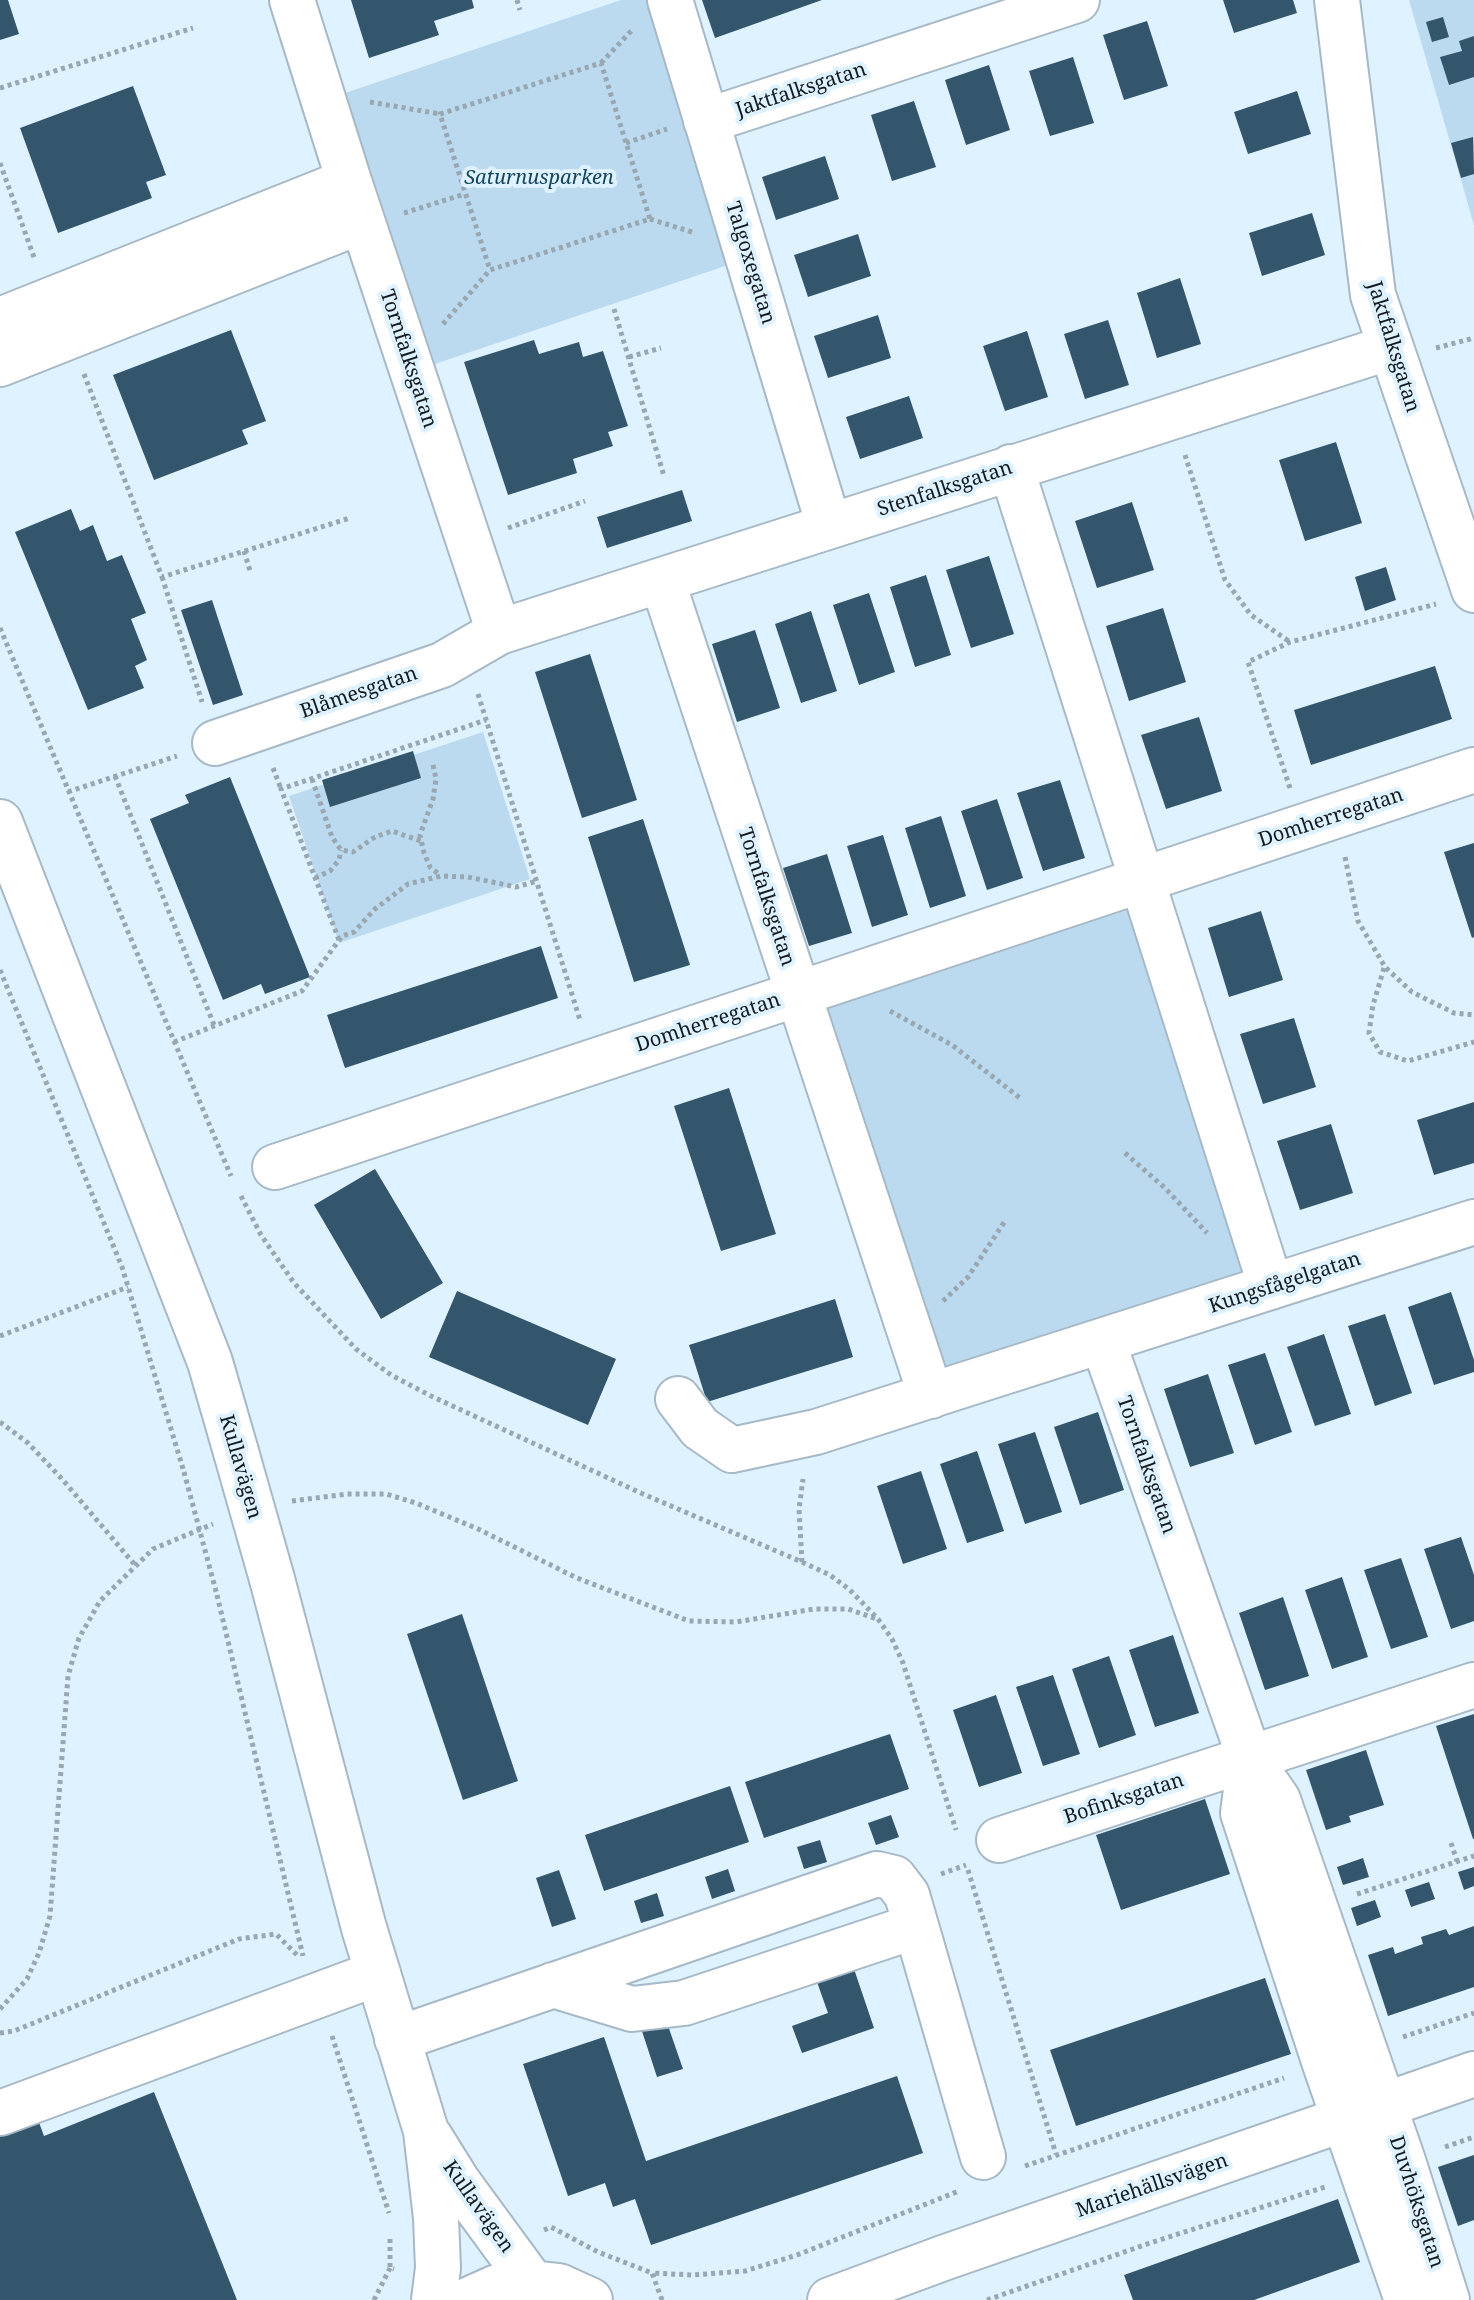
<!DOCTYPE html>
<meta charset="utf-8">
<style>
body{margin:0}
canvas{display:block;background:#dff2ff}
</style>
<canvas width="1474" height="2300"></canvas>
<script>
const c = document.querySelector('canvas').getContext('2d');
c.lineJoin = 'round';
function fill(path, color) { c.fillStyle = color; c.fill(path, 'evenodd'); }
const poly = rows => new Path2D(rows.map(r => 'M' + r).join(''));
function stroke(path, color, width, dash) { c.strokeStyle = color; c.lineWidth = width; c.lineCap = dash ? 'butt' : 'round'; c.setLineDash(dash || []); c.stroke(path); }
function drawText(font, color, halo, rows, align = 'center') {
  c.font = font + ' "Noto Serif",serif'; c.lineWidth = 8; c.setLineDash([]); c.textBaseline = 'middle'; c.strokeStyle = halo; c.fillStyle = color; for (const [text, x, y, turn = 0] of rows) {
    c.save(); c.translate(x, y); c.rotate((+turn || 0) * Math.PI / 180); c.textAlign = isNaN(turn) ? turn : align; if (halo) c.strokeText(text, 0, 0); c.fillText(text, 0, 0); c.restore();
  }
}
fill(poly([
 [621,0,646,0,734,263,435,364,345,93],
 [1409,0,1474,0,1474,225],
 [483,732,530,879,339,943,289,796],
 [1135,908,1248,1276,939,1370,826,1003]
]), '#bcdaef');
fill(poly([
 [0,0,8,0,19,34,0,40],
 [351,0,472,0,474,8,434,21,439,35,369,58],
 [702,0,822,0,715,38],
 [1223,0,1293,0,1297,13,1234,33],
 [1443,17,1449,37,1432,42,1426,22],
 [1147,21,1168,86,1124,100,1103,35],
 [1474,36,1474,77,1449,85,1440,57,1462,51,1459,41],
 [1073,57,1094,123,1050,136,1029,71],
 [989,65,1010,130,966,145,945,80],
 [133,86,166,175,146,182,152,198,58,233,20,128],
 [1297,91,1311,134,1248,154,1234,112],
 [914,101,936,167,892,181,871,115],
 [1473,137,1474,174,1461,178,1451,143],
 [825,156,839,199,776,220,762,177],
 [1312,213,1325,255,1262,276,1249,233],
 [858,234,871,276,808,297,794,255],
 [1180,278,1201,344,1157,358,1137,293],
 [878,315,891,358,828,378,814,336],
 [1108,320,1129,385,1085,399,1064,334],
 [231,330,266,421,242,430,248,444,154,480,113,375],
 [1027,331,1048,397,1005,411,983,346],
 [534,340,539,354,579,342,583,357,603,351,628,426,608,432,613,446,573,459,577,473,508,495,464,362],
 [909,396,923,438,860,459,846,417],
 [1336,442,1362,523,1305,541,1279,460],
 [682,490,692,521,607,548,597,517],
 [1132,502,1154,570,1097,588,1075,521],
 [71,509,80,531,93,525,107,561,122,555,146,613,131,619,147,660,135,666,144,688,88,710,15,532],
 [989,556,1014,634,971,648,946,570],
 [1386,567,1396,600,1365,611,1355,577],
 [926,575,951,655,915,667,890,587],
 [869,593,895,672,859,685,833,605],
 [212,600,243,695,213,705,181,610],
 [1163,608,1186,682,1129,701,1106,626],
 [811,611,837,691,801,703,775,624],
 [755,630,780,708,737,722,712,644],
 [590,654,637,800,582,818,535,672],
 [1435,666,1452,719,1311,765,1294,710],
 [1199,717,1222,791,1166,809,1141,735],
 [413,751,421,778,330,807,322,780],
 [230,777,310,977,265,994,261,984,223,1000,150,819,189,803,185,795],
 [1060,780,1085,858,1043,871,1017,793],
 [997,799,1023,878,987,890,961,811],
 [941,816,966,896,930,908,905,828],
 [643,819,690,965,634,982,588,837],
 [883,835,908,915,872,927,847,846],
 [1474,843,1474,937,1472,938,1444,852],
 [827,854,852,933,809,946,783,868],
 [1261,911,1283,980,1229,997,1208,928],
 [541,946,558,998,345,1068,327,1015],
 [1294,1018,1316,1087,1263,1104,1240,1034],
 [729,1088,776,1234,721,1251,674,1106],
 [1474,1102,1474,1163,1434,1175,1417,1120],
 [1331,1124,1353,1193,1300,1210,1277,1141],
 [375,1169,443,1283,381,1319,314,1205],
 [457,1291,616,1359,588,1425,429,1357],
 [1451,1292,1474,1360,1474,1372,1434,1385,1408,1307],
 [835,1299,853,1357,707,1402,689,1345],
 [1385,1314,1412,1393,1375,1406,1348,1326],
 [1324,1334,1351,1414,1315,1426,1287,1347],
 [1265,1353,1292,1432,1255,1445,1228,1365],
 [1208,1374,1234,1453,1190,1467,1164,1389],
 [1098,1412,1124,1490,1080,1505,1054,1427],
 [1035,1432,1062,1512,1025,1524,998,1444],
 [977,1451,1004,1531,967,1543,940,1464],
 [921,1471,947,1549,903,1564,877,1486],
 [1461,1537,1474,1575,1474,1621,1451,1629,1424,1549],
 [1401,1558,1428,1637,1391,1649,1364,1570],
 [1342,1577,1368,1657,1332,1669,1305,1590],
 [1283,1597,1309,1676,1265,1690,1239,1613],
 [462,1614,518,1781,463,1800,407,1634],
 [1173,1635,1199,1713,1155,1727,1129,1650],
 [1109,1656,1136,1735,1099,1748,1072,1669],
 [1053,1675,1080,1754,1043,1766,1016,1687],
 [996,1695,1022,1773,979,1787,953,1710],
 [1474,1714,1474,1839,1473,1839,1436,1726],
 [890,1734,909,1789,764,1838,745,1782],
 [1366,1750,1384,1805,1349,1816,1351,1822,1326,1830,1306,1770],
 [730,1786,749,1842,604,1891,585,1835],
 [1205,1799,1230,1874,1121,1910,1096,1835],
 [891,1815,899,1837,876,1845,868,1823],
 [820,1840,827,1862,804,1869,797,1847],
 [1363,1858,1369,1877,1343,1885,1337,1867],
 [1474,1867,1474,1886,1464,1890,1458,1872],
 [728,1869,735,1891,712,1899,705,1877],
 [559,1870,576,1919,552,1927,536,1878],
 [1429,1882,1435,1899,1411,1907,1405,1890],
 [657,1893,664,1916,641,1923,634,1901],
 [1375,1900,1381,1917,1357,1926,1351,1908],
 [1474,1926,1474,1987,1388,2016,1368,1955,1393,1947,1395,1954,1423,1944,1421,1937,1446,1929,1449,1935],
 [854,1969,874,2028,802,2053,792,2026,828,2013,817,1982],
 [1265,1978,1291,2054,1076,2126,1050,2050],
 [665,2017,683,2069,657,2077,640,2025],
 [604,2037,646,2161,897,2076,923,2153,651,2245,635,2199,613,2207,605,2183,568,2196,523,2064],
 [154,2092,237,2300,0,2300,0,2132,37,2117,44,2136],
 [1474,2155,1474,2220,1458,2226,1438,2167],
 [1338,2199,1360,2262,1254,2300,1133,2300,1124,2275]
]), '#33566c');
const minor = poly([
 [292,0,349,181,499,632],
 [670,0,829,526],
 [1337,0,1373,295,1474,590],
 [706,121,1077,0],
 [0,320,349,181],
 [0,364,362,221],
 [1011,467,1271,1287],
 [662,580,931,1396],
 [215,743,442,665,499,632,1391,347],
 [0,822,210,1362,236,1452],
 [275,1167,1474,770],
 [1103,1342,1250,1759,1278,1800,1403,2161,1447,2300],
 [678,1399,700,1428,732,1450,816,1432,1474,1222],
 [272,1579,364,1928,426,2131,436,2218,438,2268,434,2300],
 [1250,1759,1243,1813,1325,2064,1407,2300],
 [999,1840,1474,1685],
 [553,1985,632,2009,684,2003,916,1926],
 [397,2039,877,1874,894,1878,907,1895,983,2157],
 [0,2113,378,1973],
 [430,2137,458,2182,532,2283],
 [468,2300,497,2287,532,2283,559,2286,590,2300],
 [830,2300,946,2257,1474,2074]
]);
stroke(minor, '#a7b9c6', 48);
stroke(poly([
 [517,0,520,10],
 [601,63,633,29],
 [0,88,193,28],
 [370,102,440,114],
 [626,143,667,129],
 [0,163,35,260],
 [404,213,465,194],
 [650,219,695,233],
 [614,309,664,476],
 [443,324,490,270,650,219,601,63,440,114,490,270],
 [1436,348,1474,338],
 [629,357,661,348],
 [84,374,162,577,350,518],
 [1185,455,1225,580,1251,615,1290,642],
 [508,528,585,501],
 [244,551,251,574],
 [162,577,202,702],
 [0,628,231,1176],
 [478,694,580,1020],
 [433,765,436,779,433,799,420,835,424,853,430,867,440,875],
 [273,768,281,789],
 [115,776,214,1025],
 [312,779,332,837,341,850,353,852,375,837,392,831,421,841],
 [1290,788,1248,662,1290,642,1436,604],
 [68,792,177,756],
 [1345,857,1358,921,1385,967,1412,992,1454,1013,1474,1015],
 [315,878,330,871,339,860,341,850],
 [339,940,281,789,486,720],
 [1384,968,1373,1005,1369,1033,1380,1052,1408,1061,1474,1042],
 [0,970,122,1267,184,1472],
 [890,1011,952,1045,1020,1098],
 [174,1042,302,991,342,936,354,932,375,909,408,884,441,876,468,877,516,887,537,881],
 [1125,1153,1165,1188,1207,1233],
 [241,1196,261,1235,294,1283,356,1349,391,1375,431,1396,643,1494,802,1562,830,1575,850,1590,878,1619,892,1639,903,1663,956,1830],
 [943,1301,968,1277,1005,1221],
 [0,1336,128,1287],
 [0,1422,28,1443,62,1479,135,1565],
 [292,1501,347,1494,386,1494,416,1503,478,1529,577,1578,689,1621,736,1622,814,1609,848,1609,877,1619],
 [802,1562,799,1509,803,1479],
 [217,1595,303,1956],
 [1451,1843,1457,1861],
 [968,1870,1056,2154],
 [941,1874,966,1865],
 [1357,1894,1474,1856],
 [0,2009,27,1979,39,1953,50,1916,68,1676,79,1638,100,1601,153,1549,213,1524],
 [0,2033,14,2031,239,1939,276,1934,299,1957],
 [332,2036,389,2213],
 [1403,2037,1474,2013],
 [1445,2147,1474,2137],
 [1025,2166,1284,2078],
 [544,2230,551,2227,598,2252,652,2273],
 [390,2239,390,2268,394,2269],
 [374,2300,390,2268],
 [662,2300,652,2273,693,2275,745,2271,797,2255,959,2191],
 [987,2300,1150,2243,1325,2187]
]), '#98a7b1', 5, [4, 4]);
stroke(minor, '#fff', 44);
const minorBridge = poly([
 [236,1452,272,1579]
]);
stroke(minorBridge, '#a7b9c6', 48, []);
stroke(poly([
 [184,1472,217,1595]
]), '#98a7b1', 5, [4, 4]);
stroke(minorBridge, '#fff', 44);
drawText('20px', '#141b1f', '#dff2ff', [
 ["Jaktfalksgatan",801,90,-18],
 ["Talgoxegatan",750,263,73],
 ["Jaktfalksgatan",1393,347,73],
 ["Tornfalksgatan",408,359,72],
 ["Stenfalksgatan",945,489,-18],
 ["Blåmesgatan",359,693,-19],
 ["Domherregatan",1331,818,-18],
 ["Tornfalksgatan",766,897,72],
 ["Domherregatan",708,1023,-18],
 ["Kungsfågelgatan",1285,1283,-18],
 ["Tornfalksgatan",1146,1465,71],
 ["Kullavägen",240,1467,74],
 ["Bofinksgatan",1124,1799,-18],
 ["Mariehällsvägen",1152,2186,-19],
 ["Duvhöksgatan",1416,2202,72],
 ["Kullavägen",478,2207,55]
]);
drawText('italic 20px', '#164560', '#dff2ff', [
 ["Saturnusparken",539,178]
]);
</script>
